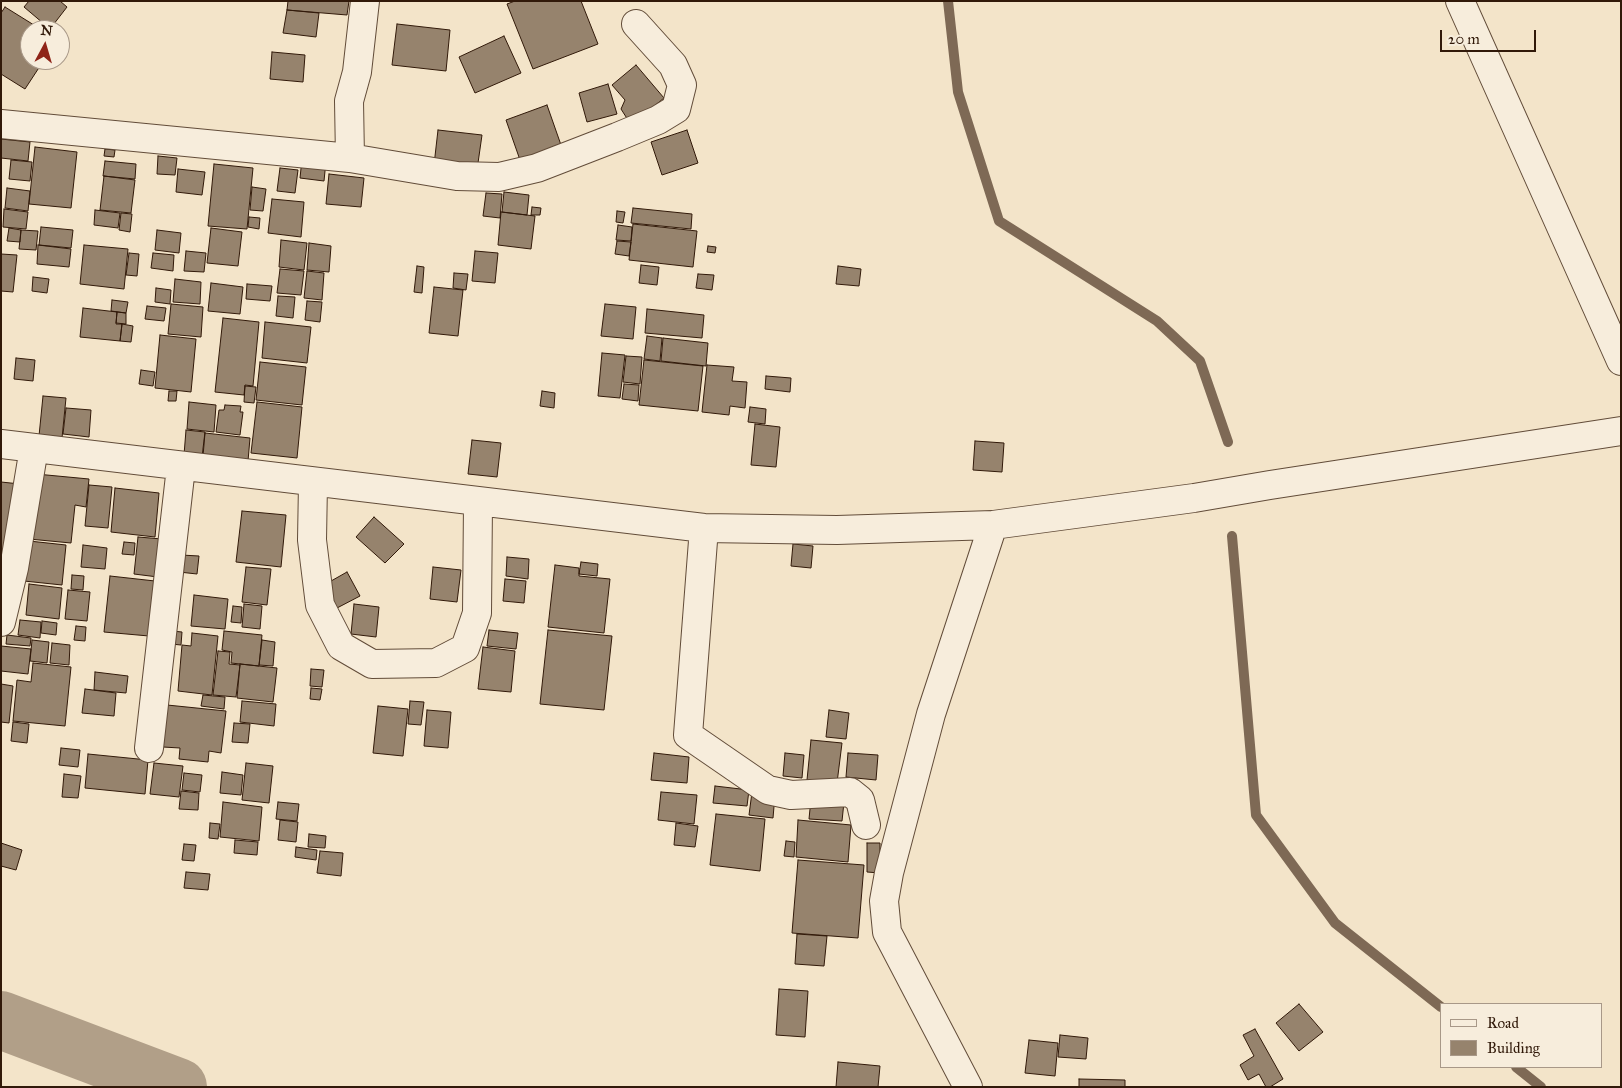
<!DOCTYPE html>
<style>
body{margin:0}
#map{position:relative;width:1622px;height:1088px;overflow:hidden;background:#f3e4c9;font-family:"IM FELL Great Primer",serif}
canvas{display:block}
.frame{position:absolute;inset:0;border:2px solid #311909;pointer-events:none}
.legend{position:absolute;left:1440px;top:1003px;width:162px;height:65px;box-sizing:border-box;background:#f7eddc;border:1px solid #a89888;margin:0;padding:6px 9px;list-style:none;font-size:15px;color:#311909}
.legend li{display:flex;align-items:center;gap:10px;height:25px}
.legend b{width:25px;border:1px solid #a89888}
.north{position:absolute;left:20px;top:20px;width:50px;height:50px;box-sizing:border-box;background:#f7eddc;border:1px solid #a89888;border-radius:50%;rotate:6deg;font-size:14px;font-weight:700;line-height:20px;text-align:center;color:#311909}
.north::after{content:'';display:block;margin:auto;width:18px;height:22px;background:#8f2418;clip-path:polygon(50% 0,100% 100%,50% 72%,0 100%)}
.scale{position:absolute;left:1440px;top:30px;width:96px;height:22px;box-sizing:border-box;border:2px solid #311909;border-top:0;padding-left:6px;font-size:15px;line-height:18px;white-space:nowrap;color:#311909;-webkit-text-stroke:4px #f7eddc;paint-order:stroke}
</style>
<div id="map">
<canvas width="1622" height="1088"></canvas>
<div class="frame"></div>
<ul class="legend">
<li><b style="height:6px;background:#f7eddc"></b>Road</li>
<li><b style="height:14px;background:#96836d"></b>Building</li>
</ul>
<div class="north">N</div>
<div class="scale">20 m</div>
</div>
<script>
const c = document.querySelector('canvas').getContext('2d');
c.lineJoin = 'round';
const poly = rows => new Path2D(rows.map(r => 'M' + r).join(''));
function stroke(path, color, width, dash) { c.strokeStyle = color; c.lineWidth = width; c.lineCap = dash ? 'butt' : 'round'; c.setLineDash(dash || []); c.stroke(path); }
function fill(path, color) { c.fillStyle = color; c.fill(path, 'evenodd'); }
stroke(poly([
 [948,1,958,92,999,221,1157,321,1200,361,1228,442],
 [1232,536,1256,815,1335,923,1441,1007],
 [1516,1067,1541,1087]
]), '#7e6955', 10);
stroke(poly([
 [1,1020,178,1087]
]), '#b19f88', 58);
const building = poly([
 [29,1,60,1,67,7,50,29,24,7,29,1],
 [288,1,349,1,347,15,287,10,288,1],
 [515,1,581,1,598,44,533,69,507,4,515,1],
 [5,7,42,30,30,30,30,60,44,60,25,89,1,74,1,13,5,7],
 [287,10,319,13,316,37,283,33,287,10],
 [397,24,450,30,446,71,392,65,397,24],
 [504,36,521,73,475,93,459,57,504,36],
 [272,52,305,55,303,82,270,79,272,52],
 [636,65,664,98,642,116,628,120,621,109,625,100,612,85,636,65],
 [608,84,617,114,587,122,579,93,608,84],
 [547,105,561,145,520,160,506,120,547,105],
 [438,130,482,135,477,170,434,165,438,130],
 [687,130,698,163,662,175,651,142,687,130],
 [1,139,30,142,28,161,1,158,1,139],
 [35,147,77,152,71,208,29,204,35,147],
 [105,149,115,150,114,157,104,156,105,149],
 [158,156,177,158,175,175,157,174,158,156],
 [302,159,326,161,324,181,300,178,302,159],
 [11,160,32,162,30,181,9,179,11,160],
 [105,161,136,164,135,179,103,176,105,161],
 [214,164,253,168,247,229,208,226,214,164],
 [280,168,298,170,295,193,277,191,280,168],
 [178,169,205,172,202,195,176,192,178,169],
 [329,174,364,178,361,207,326,204,329,174],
 [104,176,135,180,131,213,100,210,104,176],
 [252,187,266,189,263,211,250,210,252,187],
 [7,188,30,191,28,211,5,208,7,188],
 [504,192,529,195,527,215,502,212,504,192],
 [486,193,502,194,500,218,483,216,486,193],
 [272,199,304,202,301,237,268,233,272,199],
 [532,207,541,208,540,215,531,215,532,207],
 [633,208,692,214,691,229,631,223,633,208],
 [4,209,28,212,26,229,3,227,4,209],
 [95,210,120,213,118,228,94,225,95,210],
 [617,211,625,212,623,223,616,222,617,211],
 [501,212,535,216,531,249,498,245,501,212],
 [121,213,132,214,130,232,119,230,121,213],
 [249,217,260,218,259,229,248,227,249,217],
 [633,224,697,231,693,267,629,260,633,224],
 [618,225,632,227,631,241,616,240,618,225],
 [41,227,73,230,71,248,39,245,41,227],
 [9,228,21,230,20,242,7,241,9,228],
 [211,228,242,232,238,266,207,263,211,228],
 [21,230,38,231,36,250,19,249,21,230],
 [157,230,181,233,179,253,155,250,157,230],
 [281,240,307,243,304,270,279,267,281,240],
 [617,241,631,242,629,256,615,254,617,241],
 [309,243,331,246,329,272,307,270,309,243],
 [38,245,71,249,69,267,37,264,38,245],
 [84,245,128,249,124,289,80,284,84,245],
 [708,246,716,247,715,253,707,252,708,246],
 [186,251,206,253,204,272,184,271,186,251],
 [475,251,498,253,495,283,472,281,475,251],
 [129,253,139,254,137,276,126,275,129,253],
 [153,253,174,255,173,271,151,268,153,253],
 [1,254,17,255,13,292,1,291,1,254],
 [641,265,659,267,657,285,639,283,641,265],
 [417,266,424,267,422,293,414,292,417,266],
 [838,266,861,269,859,286,836,284,838,266],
 [280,269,304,271,301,295,277,293,280,269],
 [307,271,324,273,322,300,304,298,307,271],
 [454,273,468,274,466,290,453,288,454,273],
 [698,274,714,275,712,290,696,288,698,274],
 [33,277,49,279,47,293,32,291,33,277],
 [175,279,201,282,200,304,173,302,175,279],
 [211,283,243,287,240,314,208,311,211,283],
 [247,284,272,286,270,301,246,299,247,284],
 [434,287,463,290,458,336,429,333,434,287],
 [156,288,171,290,170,304,155,302,156,288],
 [278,296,295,297,293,318,276,316,278,296],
 [112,300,128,302,126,313,111,311,112,300],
 [307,301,322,302,320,322,305,320,307,301],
 [171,304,203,307,201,337,168,334,171,304],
 [605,304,636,307,633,339,601,336,605,304],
 [147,306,166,308,164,321,145,319,147,306],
 [83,308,117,312,116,324,122,324,120,341,80,337,83,308],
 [647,309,704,315,702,338,645,333,647,309],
 [117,312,126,313,126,324,116,323,117,312],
 [223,318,259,322,253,386,245,385,244,395,215,392,223,318],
 [265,322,311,327,307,363,262,358,265,322],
 [122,324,133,326,131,342,120,341,122,324],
 [160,335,196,339,191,392,155,388,160,335],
 [647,336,662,338,660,361,644,359,647,336],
 [663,338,708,343,706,366,661,361,663,338],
 [602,353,625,355,620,398,598,396,602,353],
 [626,356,642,357,640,384,623,382,626,356],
 [16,358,35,360,33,381,14,379,16,358],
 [644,360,703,366,698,411,639,405,644,360],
 [260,362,306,367,302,405,256,400,260,362],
 [707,365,734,367,732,381,747,382,745,408,730,406,729,415,702,412,707,365],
 [141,370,155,372,153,386,139,384,141,370],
 [766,376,791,378,790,392,765,389,766,376],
 [624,384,639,385,638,401,622,399,624,384],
 [245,386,256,387,254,403,244,402,245,386],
 [169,391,177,391,176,401,168,401,169,391],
 [542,391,555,393,554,408,540,406,542,391],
 [43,396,66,398,62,438,39,436,43,396],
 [189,402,216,405,214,432,187,429,189,402],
 [257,402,302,407,297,458,251,453,257,402],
 [225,405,241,406,240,412,243,412,240,435,216,432,219,410,224,410,225,405],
 [750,407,766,409,765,424,748,422,750,407],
 [66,408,91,410,89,437,63,434,66,408],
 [755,424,780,427,776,467,751,465,755,424],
 [186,430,205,432,202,457,184,455,186,430],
 [205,433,250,438,248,461,203,456,205,433],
 [472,440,501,443,497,477,468,474,472,440],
 [975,441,1004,443,1002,472,973,470,975,441],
 [36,474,89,479,86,507,75,505,71,543,29,539,36,474],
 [1,482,20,484,12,557,1,556,1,482],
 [89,485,112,487,108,528,85,526,89,485],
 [115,488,159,493,155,537,111,532,115,488],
 [242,511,286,515,281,567,236,562,242,511],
 [374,517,404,544,385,563,356,537,374,517],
 [138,537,162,539,158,577,134,574,138,537],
 [29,541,66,545,62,585,24,581,29,541],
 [124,542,135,543,134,555,122,554,124,542],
 [793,544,813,546,811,568,791,566,793,544],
 [83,545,107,548,105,569,81,567,83,545],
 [181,555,199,556,197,574,179,572,181,555],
 [507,557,529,559,528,579,506,576,507,557],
 [581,562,598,564,597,576,579,574,581,562],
 [555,565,579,568,579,576,610,579,604,633,548,627,555,565],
 [246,567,271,569,267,605,242,602,246,567],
 [433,567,461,570,457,602,430,599,433,567],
 [347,572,360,596,337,608,324,585,347,572],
 [72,575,84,576,83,590,71,589,72,575],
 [110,576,155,581,149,636,104,632,110,576],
 [505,579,526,581,524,603,503,601,505,579],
 [29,584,62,588,59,619,26,615,29,584],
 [68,590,90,592,87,621,65,619,68,590],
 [194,595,228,599,225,629,191,626,194,595],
 [244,604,262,606,260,629,242,627,244,604],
 [354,604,379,607,376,637,351,634,354,604],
 [233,606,242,607,241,623,231,622,233,606],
 [20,620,41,622,40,638,18,635,20,620],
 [42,621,57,623,56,635,41,633,42,621],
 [76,626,86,627,85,641,74,640,76,626],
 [489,630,518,633,516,649,487,646,489,630],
 [548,630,612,636,604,710,540,704,548,630],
 [172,631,182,632,181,645,171,644,172,631],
 [224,631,262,635,259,666,231,663,232,652,222,650,224,631],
 [192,633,218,636,212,695,178,691,182,645,191,646,192,633],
 [7,635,31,638,30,646,6,644,7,635],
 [32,640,49,642,47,663,30,661,32,640],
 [262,640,275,642,273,666,259,665,262,640],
 [52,643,70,645,69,665,50,663,52,643],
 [1,646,31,649,28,674,1,671,1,646],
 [483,647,515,651,511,692,478,689,483,647],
 [218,651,230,652,229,664,240,665,236,697,213,695,218,651],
 [33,663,71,667,65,726,13,721,17,680,31,682,33,663],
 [240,664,277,668,273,702,237,698,240,664],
 [311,669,324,670,322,687,310,686,311,669],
 [95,672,128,676,126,693,94,690,95,672],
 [1,684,13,686,9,723,1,722,1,684],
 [311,688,322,689,320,700,310,699,311,688],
 [85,689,116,693,114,716,82,713,85,689],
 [203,695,225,697,224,709,201,706,203,695],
 [242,701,276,704,274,726,240,722,242,701],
 [410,701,424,702,421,725,408,724,410,701],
 [167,705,226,711,221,753,209,751,208,762,179,759,180,748,163,747,167,705],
 [378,706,408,709,403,756,373,753,378,706],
 [427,710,451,712,448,748,424,746,427,710],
 [829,710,849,713,846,739,826,737,829,710],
 [13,722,29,724,27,743,11,741,13,722],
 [234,723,250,724,248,743,232,742,234,723],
 [811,740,842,743,837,783,807,780,811,740],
 [61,748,80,750,78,767,59,765,61,748],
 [654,753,689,757,687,783,651,780,654,753],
 [785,753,804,755,802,778,783,776,785,753],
 [848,753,878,755,876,780,846,777,848,753],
 [88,754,148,760,145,794,85,788,88,754],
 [154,763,183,766,179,797,150,794,154,763],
 [246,763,273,766,269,803,242,800,246,763],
 [222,772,243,775,241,795,220,793,222,772],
 [184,773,202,775,200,792,182,790,184,773],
 [64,774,81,776,78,798,62,797,64,774],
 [715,786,749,790,747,806,713,803,715,786],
 [181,791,199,793,198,810,179,809,181,791],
 [661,792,697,795,694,824,658,820,661,792],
 [752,792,775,795,773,818,749,815,752,792],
 [811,799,844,802,842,821,809,819,811,799],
 [223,802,262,807,259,841,220,837,223,802],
 [278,802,299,804,297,821,276,819,278,802],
 [716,814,765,819,760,871,710,865,716,814],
 [280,820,298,822,296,842,278,840,280,820],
 [798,820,851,825,848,862,796,857,798,820],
 [210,823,220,824,218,839,209,838,210,823],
 [676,823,698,826,695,847,674,845,676,823],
 [309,834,326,836,325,848,308,847,309,834],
 [235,840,258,842,257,855,234,853,235,840],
 [786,841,795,842,794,857,784,856,786,841],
 [1,843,22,850,16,870,1,866,1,843],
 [867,843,880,843,880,873,867,872,867,843],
 [184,844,196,845,194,861,182,860,184,844],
 [296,847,317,850,316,860,295,857,296,847],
 [320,851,343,853,341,876,317,873,320,851],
 [798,860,864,865,858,938,792,933,798,860],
 [186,872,210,874,208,890,184,888,186,872],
 [797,934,827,936,824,966,795,964,797,934],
 [779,989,808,991,805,1037,776,1035,779,989],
 [1299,1004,1323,1032,1299,1051,1276,1023,1299,1004],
 [1255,1029,1283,1079,1270,1087,1266,1087,1259,1074,1248,1080,1240,1065,1254,1056,1243,1035,1255,1029],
 [1060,1035,1088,1038,1086,1059,1058,1057,1060,1035],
 [1029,1040,1058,1043,1055,1076,1025,1073,1029,1040],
 [838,1062,880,1066,878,1087,836,1087,838,1062],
 [1079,1079,1125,1080,1125,1087,1079,1087,1079,1079]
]);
fill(building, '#96836d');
stroke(building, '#311909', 1);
const minor = poly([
 [1460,1,1621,361],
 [1,124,350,158,457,176,499,177,537,168,617,137,658,120,676,109,682,85,673,65,636,24],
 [350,158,349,101,357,72,365,1],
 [1,444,704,528,837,530,993,525,1194,498,1270,485,1621,431],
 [313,483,312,540,320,605,341,646,372,664,436,663,465,648,477,613,478,503],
 [704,528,688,735,768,790,791,795,850,792,860,800,866,825],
 [1,622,14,568,34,448],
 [149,748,181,467],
 [968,1087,887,932,884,901,889,873,931,714,993,525]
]);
stroke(minor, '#624c39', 30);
stroke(minor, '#f7eddc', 28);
</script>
